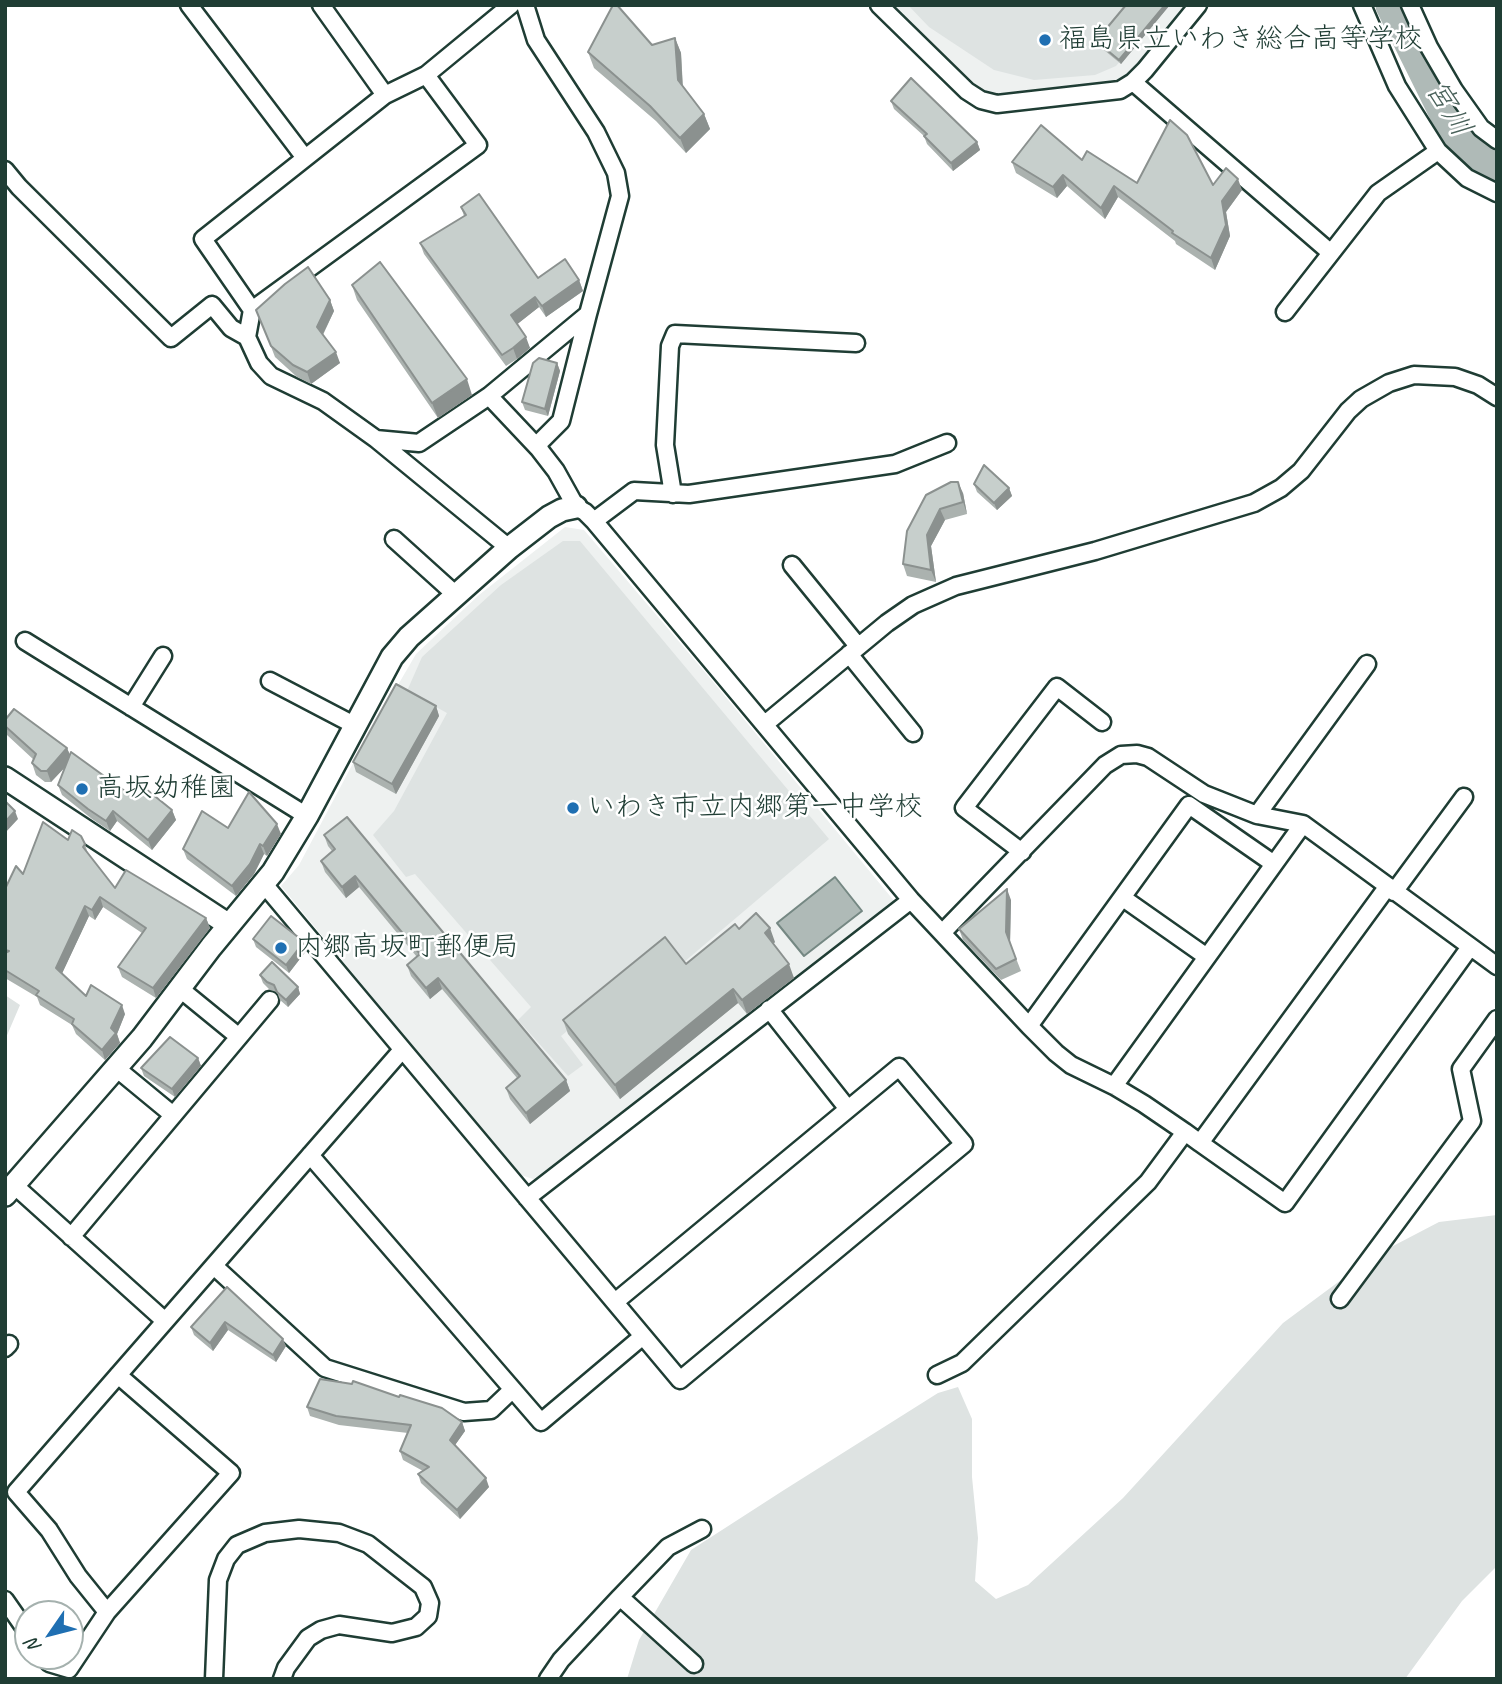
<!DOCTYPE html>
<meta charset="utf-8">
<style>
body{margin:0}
#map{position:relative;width:1502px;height:1684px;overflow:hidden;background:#fff;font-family:Caveat,sans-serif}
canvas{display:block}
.frame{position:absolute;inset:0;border:7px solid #1f3d34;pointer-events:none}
.north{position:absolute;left:14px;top:1600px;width:70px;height:70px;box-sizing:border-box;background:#fff;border:2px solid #a5b1ae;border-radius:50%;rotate:235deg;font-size:19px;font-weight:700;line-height:28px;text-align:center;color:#1f3d34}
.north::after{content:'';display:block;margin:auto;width:24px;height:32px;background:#1f6fb2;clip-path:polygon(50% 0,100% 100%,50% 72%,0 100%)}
</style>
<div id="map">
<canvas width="1502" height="1684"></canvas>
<div class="frame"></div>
<div class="north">N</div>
</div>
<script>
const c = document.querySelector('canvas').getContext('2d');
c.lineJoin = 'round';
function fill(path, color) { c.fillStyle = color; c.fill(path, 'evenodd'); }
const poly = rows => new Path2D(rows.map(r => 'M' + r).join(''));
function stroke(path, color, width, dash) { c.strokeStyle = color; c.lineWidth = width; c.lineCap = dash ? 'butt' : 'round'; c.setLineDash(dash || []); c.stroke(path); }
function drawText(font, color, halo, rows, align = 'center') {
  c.font = font + ' Caveat,"Klee One",sans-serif'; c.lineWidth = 5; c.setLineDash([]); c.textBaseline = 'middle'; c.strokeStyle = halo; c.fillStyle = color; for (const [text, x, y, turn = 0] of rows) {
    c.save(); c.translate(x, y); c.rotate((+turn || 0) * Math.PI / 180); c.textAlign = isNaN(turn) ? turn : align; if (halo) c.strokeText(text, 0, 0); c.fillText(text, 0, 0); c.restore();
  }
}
fill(poly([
 [890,5,1193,5,1132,76,1118,84,1004,97,984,92],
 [565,527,584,530,710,678,895,902,536,1180,518,1174,281,886,299,865,359,752,416,654,479,595]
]), '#eef1f0');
fill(poly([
 [908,5,1167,5,1116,66,1095,75,1034,80,994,70,929,27],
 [563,541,580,541,829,839,684,962,670,946,561,1036,583,1065,568,1076,518,1020,531,1007,415,874,406,877,373,835,394,811,447,713,407,691,422,657,501,585],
 [5,995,20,1005,5,1040],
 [1497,1215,1497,1566,1462,1601,1405,1679,627,1679,639,1640,691,1550,784,1490,938,1393,958,1387,972,1419,972,1477,978,1538,975,1581,996,1599,1028,1585,1123,1498,1283,1323,1372,1257,1439,1222]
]), '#dee3e2');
const water = poly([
 [835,877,862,911,804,956,777,923,835,877]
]);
fill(water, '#afbab7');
stroke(water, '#758883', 2);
stroke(poly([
 [1393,5,1460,140,1497,165]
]), '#afbab7', 35);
const minor = poly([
 [189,5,305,158],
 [321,5,385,95],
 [525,5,536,40,596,132,616,173,620,196,588,314,561,421,540,442,539,449,556,471,576,507,585,512,594,521,911,900,1029,1026,1056,1053,1071,1065,1114,1086,1144,1104,1185,1132],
 [879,5,967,91,981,100,997,104,1120,90,1133,82,1145,70,1198,5],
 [1362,5,1397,86,1438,151,1467,178,1497,193],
 [1410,5,1429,47,1454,90,1481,128,1497,140],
 [426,75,478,145,252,310,247,337,259,363,271,376,323,401,376,439,509,548],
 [1133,82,1331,253],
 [5,170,19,187,171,338,212,305,231,328,247,337],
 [252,310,203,239,385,95,426,75,511,5],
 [1285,312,1378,193,1438,151],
 [489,396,539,449],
 [376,439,419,443,489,396,588,314],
 [673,494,665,445,670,346,675,334,856,343],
 [594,521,634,491,689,494,895,464,947,443],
 [394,539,456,595],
 [792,565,858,646],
 [25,641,307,816],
 [849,654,913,733],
 [270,681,356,726],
 [131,707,163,656],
 [765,724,887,623,913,605,956,586,1095,551,1254,503,1281,488,1301,471,1348,411,1361,399,1389,383,1414,375,1455,377,1478,385,1497,397],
 [1257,815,1303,824,1497,966],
 [1022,852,964,808,1057,687,1102,722],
 [263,883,680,1380,964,1144,899,1067,615,1302],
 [1394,892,1464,797],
 [1123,898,1207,957],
 [942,933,1105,765,1121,755,1137,754,1148,757,1204,794,1257,815,1367,664],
 [179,988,239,1037],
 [769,1009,848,1109],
 [1029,1026,1189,805,1274,864],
 [116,1068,173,1115],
 [1114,1086,1303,824],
 [1200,1143,1285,1203,1470,947],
 [310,1155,541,1422,643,1336],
 [14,1185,165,1321],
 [527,1198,911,900],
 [71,1237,270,1000],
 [214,1266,325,1368,464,1412,491,1410,512,1390],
 [1340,1299,1472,1121,1461,1069,1497,1019],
 [5,1348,9,1344],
 [937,1375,962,1363,1148,1182,1185,1132,1200,1143,1388,886],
 [5,1600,28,1633],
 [107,1612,78,1576,49,1530,16,1492,402,1050],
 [44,1656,49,1663,69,1669,107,1612,231,1473,118,1375],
 [694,1664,620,1597,668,1547,702,1529],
 [214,1679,218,1580,226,1559,237,1545,265,1533,299,1529,339,1533,368,1544,423,1587,430,1603,428,1616,416,1627,392,1633,339,1625,321,1630,308,1638,286,1668,282,1679],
 [548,1679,561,1660,620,1597]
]);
const tertiary = poly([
 [5,778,229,925],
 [5,1195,142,1038,211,947,273,872,307,816,392,657,409,637,509,548,549,517,562,510,576,507]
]);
stroke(minor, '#1f3d34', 21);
stroke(tertiary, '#1f3d34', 26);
stroke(minor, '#fff', 16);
stroke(tertiary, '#fff', 21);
fill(poly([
 [1126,5,1169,6,1121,64,1098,45,1096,41],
 [675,38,681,53,683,87,704,114,710,129,686,153,656,121,594,68,588,52,652,45],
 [891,101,977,142,980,150,953,171,927,144,924,136,894,109],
 [1082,160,1137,183,1213,185,1242,190,1226,212,1230,236,1215,270,1176,244,1175,241,1118,197,1105,219,1067,186,1057,198,1016,173,1012,162],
 [461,207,538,278,579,280,583,291,546,317,539,307,517,324,530,348,517,359,506,366,424,254,420,243,464,216],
 [352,285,472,395,438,418,357,300],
 [330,300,334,311,323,335,340,363,311,384,297,377,275,357,261,321],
 [557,363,560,371,548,416,525,410,522,402],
 [974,484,1009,488,1012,496,997,510,977,492],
 [963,493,967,514,945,520,931,546,936,582,907,576,903,564,907,531],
 [436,706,439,716,396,794,356,772,353,762],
 [5,720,67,748,70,755,129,794,172,810,176,820,152,850,117,821,110,831,92,819,62,795,58,785,64,768,51,782,45,782,36,775,32,763,34,760,7,735,5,731],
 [228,828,281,834,267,856,264,854,254,874,236,896,187,859,183,849],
 [324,835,566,1080,570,1091,530,1124,510,1099,506,1088,517,1078,442,989,430,999,411,976,407,965,417,957,359,887,346,898,325,872,321,861,332,851,328,846],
 [68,840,85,844,88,854,115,888,206,918,210,928,156,998,122,977,118,967,142,933,103,907,95,920,89,916,62,973,86,996,125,1014,117,1034,120,1043,105,1060,76,1034,72,1025,40,1005,37,997,5,978,5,889,23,874],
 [1011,900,1010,943,1021,971,1001,980,963,940,959,929],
 [739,929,775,942,773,944,794,978,747,1014,738,1003,620,1099,568,1034,563,1020,686,964],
 [253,939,303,943,306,951,289,973,256,947],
 [260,975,298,987,300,994,288,1007,280,1000,277,992,270,990,263,983],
 [198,1058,201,1066,175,1097,144,1076,141,1068],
 [227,1287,286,1346,276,1362,228,1330,213,1351,194,1335,191,1327],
 [307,1407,462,1422,465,1431,455,1445,489,1487,460,1519,421,1483,418,1474,423,1471,403,1460,400,1451,408,1433,339,1425,310,1416]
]), '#abb2af');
fill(poly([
 [1165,5,1169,6,1121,64,1119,60],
 [675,38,681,53,683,95,678,80],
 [704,114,710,129,686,153,680,138],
 [977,142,980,150,953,171,951,163],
 [1063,175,1067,186,1057,198,1053,187],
 [1238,179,1242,190,1226,212,1230,236,1215,270,1211,258,1222,201],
 [1114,186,1118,197,1105,219,1101,208],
 [579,280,583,291,546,317,542,306],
 [535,297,539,307,515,326,511,315],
 [330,300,334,311,321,338,317,327],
 [526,337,530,348,517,359,513,348],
 [336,352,340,363,311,384,307,372],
 [557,363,560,371,548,416,545,409],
 [467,379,472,395,438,418,432,403],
 [958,482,963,493,967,514,963,502],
 [1009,488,1012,496,997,510,994,503],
 [940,509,945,520,931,546,936,582,931,570,927,535],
 [436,706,439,716,396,794,392,784],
 [67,748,72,760,51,782,47,771],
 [172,810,176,820,152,850,148,840],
 [15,811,18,819,5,833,5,822],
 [113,811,117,821,110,831,106,821],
 [277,824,281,834,267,856,263,846],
 [260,844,264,854,254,874,236,896,232,886],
 [355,876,359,887,346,898,342,887],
 [1007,889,1011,900,1010,944,1006,932],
 [100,897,103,907,95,920,92,910],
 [85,906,89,916,60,978,56,968],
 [206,918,210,928,156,998,153,988],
 [770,928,775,942,770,947,765,933],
 [303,943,306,951,289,973,286,965],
 [789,964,794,978,747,1014,742,1000],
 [438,978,442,989,430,999,426,988],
 [298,987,300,994,288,1007,286,1000],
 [733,989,738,1003,620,1099,615,1085],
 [122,1005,125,1014,117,1034,120,1043,105,1060,102,1050],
 [198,1058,201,1066,175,1097,172,1089],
 [566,1080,570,1091,530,1124,526,1113],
 [225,1322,228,1330,213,1351,210,1343],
 [283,1339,286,1346,276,1362,273,1355],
 [462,1422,465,1431,453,1448,450,1440],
 [486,1478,489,1487,460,1519,457,1510]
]), '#8b918f');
const building = poly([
 [613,5,617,5,652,45,675,38,678,80,704,114,680,138,650,106,588,52,613,5],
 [1126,5,1165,5,1119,60,1096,41,1126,5],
 [911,78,977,142,951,163,924,136,927,134,891,101,911,78],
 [1170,120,1187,135,1213,185,1226,168,1238,179,1222,201,1226,225,1211,258,1172,233,1173,231,1114,186,1101,208,1063,175,1053,187,1012,162,1041,125,1082,160,1087,151,1137,183,1170,120],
 [479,194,538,278,565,259,579,280,542,306,535,297,511,315,526,337,513,348,502,355,420,243,466,215,461,207,479,194],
 [380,262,467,379,432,403,352,285,380,262],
 [308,267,330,300,317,327,336,352,307,372,293,365,271,346,256,310,285,284,308,267],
 [539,358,557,363,545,409,522,402,533,363,539,358],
 [984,465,1009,488,994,503,974,484,984,465],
 [951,482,958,482,963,502,940,509,927,535,931,570,903,564,907,531,926,495,951,482],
 [396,684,436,706,392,784,353,762,396,684],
 [14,709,67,748,47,771,41,771,32,763,36,754,5,726,5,720,14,709],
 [71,752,129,794,136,781,172,810,148,840,113,811,106,821,88,809,58,785,71,752],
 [249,792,277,824,263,846,260,844,250,864,232,886,183,849,202,811,228,828,249,792],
 [5,801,15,811,5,822,5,801],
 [347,817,566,1080,526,1113,506,1088,520,1076,438,978,426,988,407,965,420,954,355,876,342,887,321,861,335,849,324,835,347,817],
 [43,822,68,840,72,830,81,836,85,844,83,847,115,888,126,870,206,918,153,988,118,967,146,928,100,897,92,910,85,906,56,968,86,996,91,985,122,1005,111,1028,116,1033,102,1050,72,1024,74,1019,36,995,39,991,5,970,5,953,9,951,5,950,5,889,16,866,23,874,43,822],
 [1007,889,1006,932,1016,959,996,969,959,929,1007,889],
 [756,913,770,928,765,933,789,964,742,1000,733,989,615,1085,563,1020,665,937,686,964,735,924,739,929,756,913],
 [271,916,298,937,303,943,286,965,253,939,271,916],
 [272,962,298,987,286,1000,277,992,274,985,267,982,260,975,272,962],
 [170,1037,198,1058,172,1089,141,1068,170,1037],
 [227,1287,283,1339,273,1355,225,1322,210,1343,191,1327,227,1287],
 [320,1379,352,1384,353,1381,399,1397,400,1395,442,1408,462,1422,450,1440,486,1478,457,1510,418,1474,429,1467,400,1451,411,1425,336,1416,307,1407,320,1379]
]);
fill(building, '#c7cfcc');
stroke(building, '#8b918f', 2);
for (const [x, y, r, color] of [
 [1045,40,7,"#1f6fb2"],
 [82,789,7,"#1f6fb2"],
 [573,808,7,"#1f6fb2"],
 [281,948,7,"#1f6fb2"]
]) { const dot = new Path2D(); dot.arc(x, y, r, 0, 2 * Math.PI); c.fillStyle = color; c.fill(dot); stroke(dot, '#fff', 2.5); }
drawText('28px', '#1f3d34', '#fff', [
 ["福島県立いわき総合高等学校",1059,40],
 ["高坂幼稚園",96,789],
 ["いわき市立内郷第一中学校",587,808],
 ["内郷高坂町郵便局",295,948]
], 'left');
drawText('italic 30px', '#4a625b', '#fff', [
 ["宮川",1448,109,59]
]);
</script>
